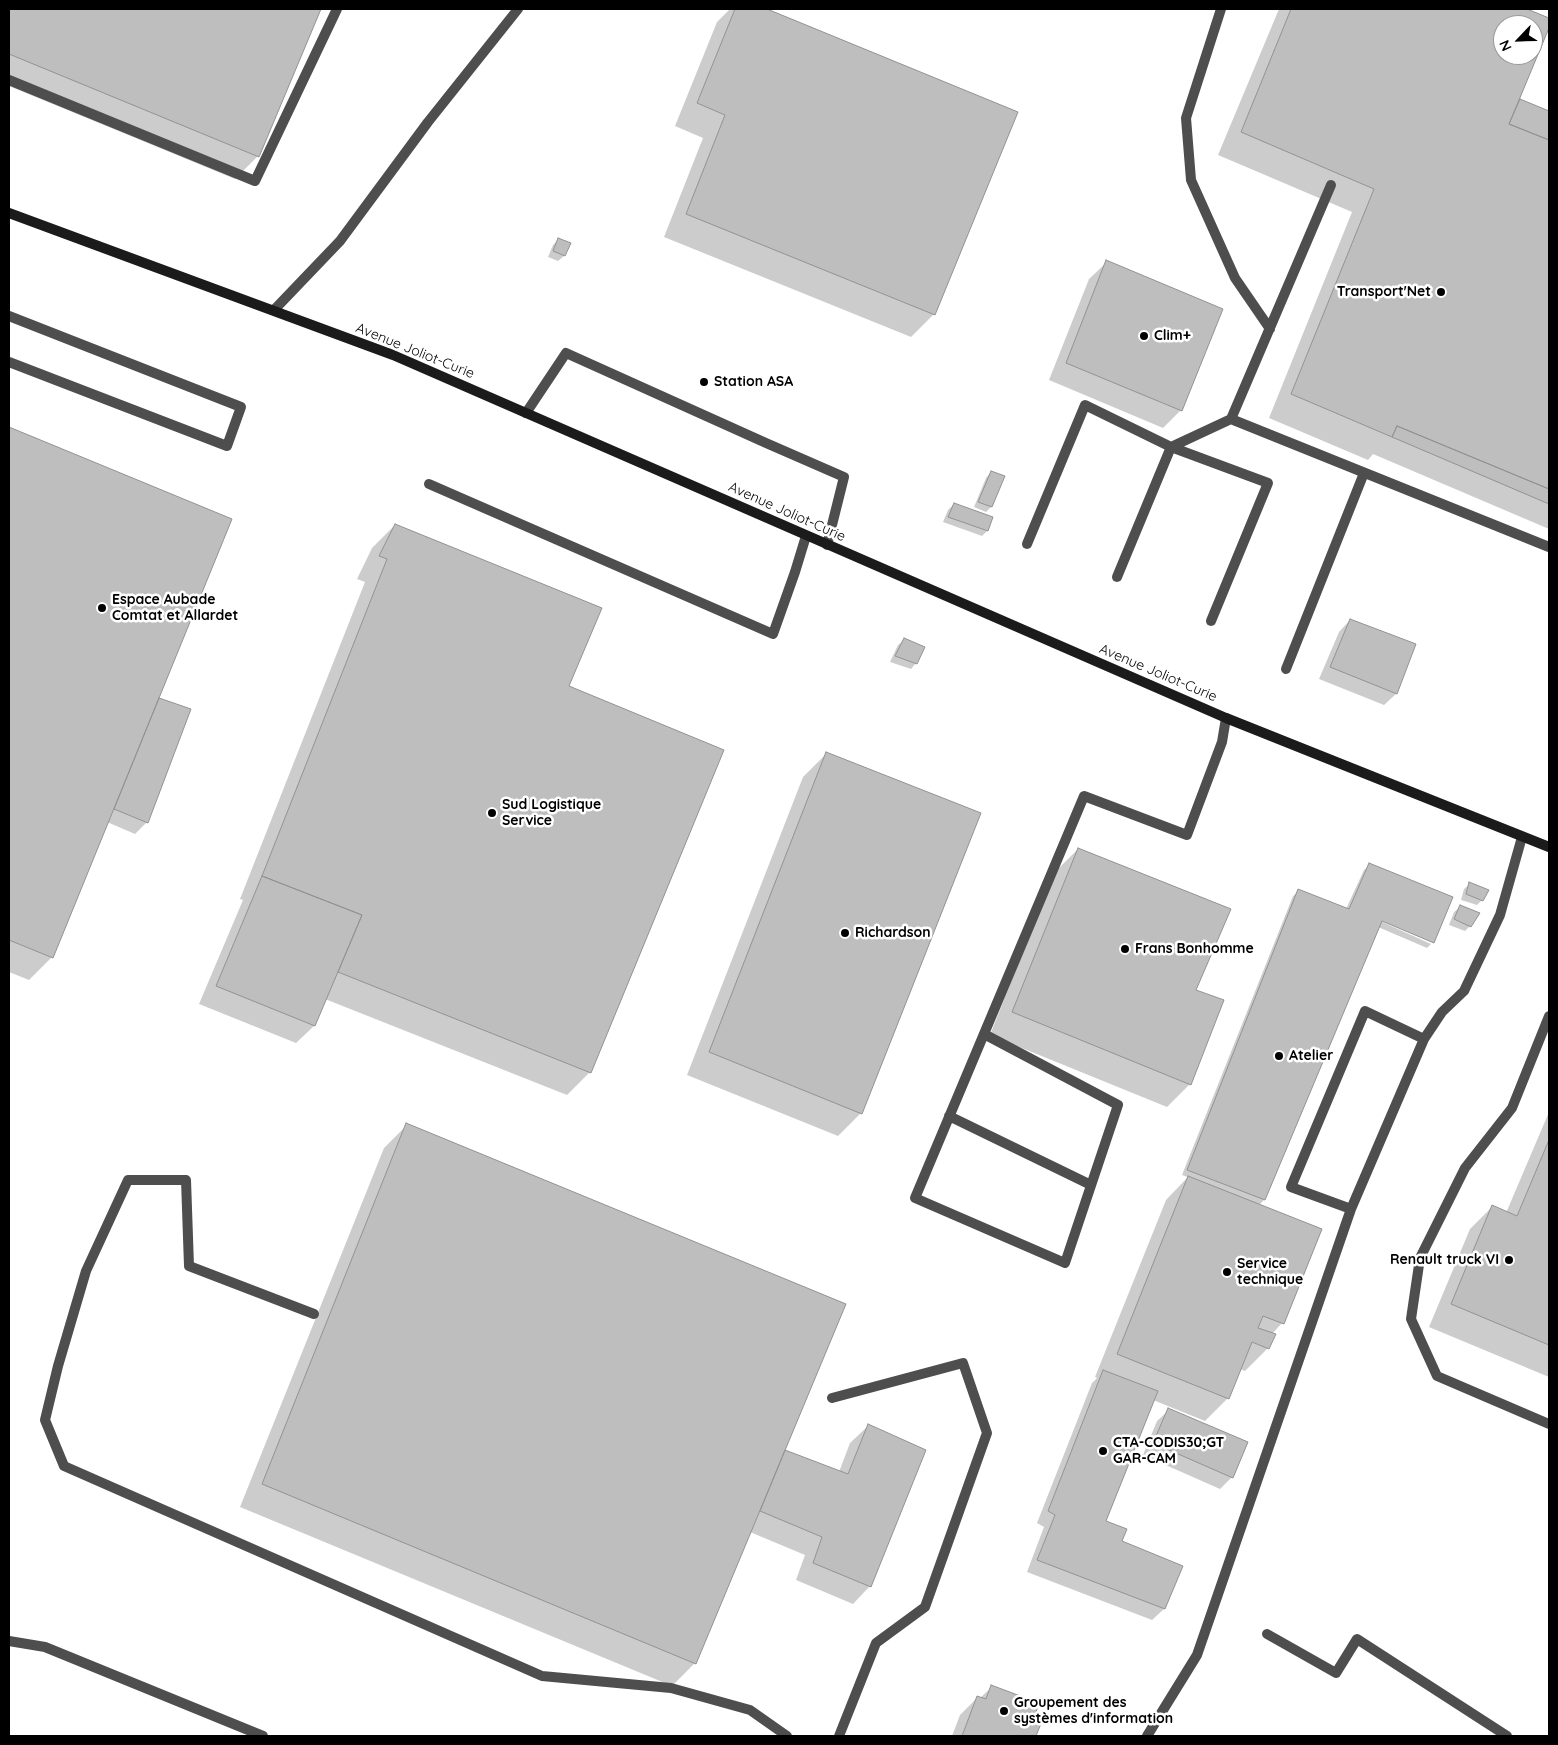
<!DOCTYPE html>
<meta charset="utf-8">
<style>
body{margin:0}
#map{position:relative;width:1558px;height:1745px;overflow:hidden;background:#fff;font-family:Quicksand,sans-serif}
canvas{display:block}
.frame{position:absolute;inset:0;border:10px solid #000;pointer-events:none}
.north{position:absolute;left:1493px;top:15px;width:50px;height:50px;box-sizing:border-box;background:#fff;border:1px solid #999;border-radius:50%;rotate:246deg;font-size:14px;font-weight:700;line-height:20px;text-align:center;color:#000}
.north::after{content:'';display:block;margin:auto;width:18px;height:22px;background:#000;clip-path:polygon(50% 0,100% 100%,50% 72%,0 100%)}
</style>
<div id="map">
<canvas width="1558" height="1745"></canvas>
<div class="frame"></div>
<div class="north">N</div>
</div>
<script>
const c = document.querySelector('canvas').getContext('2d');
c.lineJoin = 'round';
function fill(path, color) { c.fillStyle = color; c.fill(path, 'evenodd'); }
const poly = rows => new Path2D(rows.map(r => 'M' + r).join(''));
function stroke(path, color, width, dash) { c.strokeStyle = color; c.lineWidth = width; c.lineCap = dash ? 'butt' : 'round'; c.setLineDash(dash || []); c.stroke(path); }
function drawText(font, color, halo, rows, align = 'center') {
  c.font = font + ' Quicksand,sans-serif'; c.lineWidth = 5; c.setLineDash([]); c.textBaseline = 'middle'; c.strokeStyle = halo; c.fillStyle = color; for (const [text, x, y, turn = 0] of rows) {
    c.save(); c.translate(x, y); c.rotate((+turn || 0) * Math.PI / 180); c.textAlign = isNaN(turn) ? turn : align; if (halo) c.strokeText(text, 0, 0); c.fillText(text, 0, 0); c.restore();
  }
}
fill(poly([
 [9,9,320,9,258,156,235,179,9,86],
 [730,9,763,9,1017,112,934,314,911,337,664,237,703,138,675,126,717,22],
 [1279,9,1524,9,1549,19,1549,25,1518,100,1549,112,1549,529,1373,454,1368,460,1269,418,1352,212,1218,155],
 [1503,25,1533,25,1533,55,1503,55],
 [558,240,569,244,564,256,558,261,548,257,553,245],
 [1107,262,1181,410,1163,428,1049,380,1089,279],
 [9,429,230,520,158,698,147,822,135,834,107,822,52,957,29,980,9,972],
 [991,472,1003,477,991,507,986,512,974,507,986,478],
 [954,504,987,531,982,536,943,522,948,510],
 [395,525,590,1072,567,1095,325,999,314,1026,296,1043,199,1004,243,900,240,899,365,582,357,579,372,548],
 [1350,620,1415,645,1396,694,1384,705,1319,679,1339,632],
 [904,640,916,663,911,669,890,662,898,645],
 [826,754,861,1113,838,1136,687,1075,803,777],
 [1078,849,1194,991,1190,1084,1167,1107,990,1035,1055,872],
 [1370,865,1451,898,1432,943,1432,941,1377,917,1376,919,1431,944,1427,948,1378,927,1264,1200,1259,1205,1282,1323,1272,1334,1268,1348,1245,1371,1240,1369,1228,1398,1205,1421,1153,1400,1105,1521,1121,1542,1181,1567,1164,1609,1152,1620,1027,1572,1044,1527,1037,1523,1092,1383,1097,1378,1095,1377,1166,1200,1188,1177,1182,1175,1293,896,1299,891,1346,909,1364,870],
 [1470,884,1482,900,1477,905,1461,900,1464,889],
 [1460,907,1470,926,1465,931,1449,925,1454,912],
 [1549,1112,1549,1377,1429,1327,1470,1229,1493,1206,1506,1213],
 [407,1125,784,1450,839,1472,850,1443,868,1426,870,1586,853,1604,796,1580,805,1555,750,1532,695,1663,672,1686,240,1507,384,1148],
 [1169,1410,1232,1477,1220,1489,1143,1455,1157,1421],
 [992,1687,1032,1719,1040,1722,1034,1736,952,1736,960,1715,978,1697,980,1698]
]), '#0003');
const building = poly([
 [9,9,321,9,259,157,9,54,9,9],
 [735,9,767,9,1018,112,935,315,686,214,725,115,697,103,735,9],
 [1291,9,1527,9,1549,18,1549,28,1509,124,1549,140,1549,489,1397,426,1392,437,1291,394,1374,189,1241,132,1291,9],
 [1503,25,1533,25,1533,55,1503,55,1503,25],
 [1520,99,1549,111,1549,140,1509,124,1520,99],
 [558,238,571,243,565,256,553,251,558,238],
 [1106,260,1223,309,1182,411,1066,363,1106,260],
 [1397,426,1549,489,1549,504,1392,437,1397,426],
 [9,427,232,519,53,958,9,940,9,427],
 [991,471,1005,476,992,507,978,502,991,471],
 [954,503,993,517,988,531,948,517,954,503],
 [395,524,602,608,569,686,724,750,591,1073,338,972,362,915,262,876,387,559,379,556,395,524],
 [1350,619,1416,644,1397,694,1330,667,1350,619],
 [904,638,925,647,917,664,895,656,904,638],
 [159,698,191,709,148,823,114,809,159,698],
 [826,752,981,813,862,1114,709,1052,826,752],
 [1078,848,1231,909,1196,990,1224,1000,1191,1085,1012,1012,1078,848],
 [1369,863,1453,897,1434,943,1382,921,1265,1200,1187,1170,1298,889,1349,909,1369,863],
 [262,876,362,915,315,1026,216,986,262,876],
 [1469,882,1489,890,1483,901,1466,894,1469,882],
 [1460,905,1480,913,1471,927,1454,919,1460,905],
 [406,1123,846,1304,696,1664,262,1484,406,1123],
 [1549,1140,1549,1345,1451,1304,1492,1205,1517,1216,1549,1140],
 [1188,1176,1322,1229,1284,1324,1263,1316,1258,1328,1276,1334,1269,1349,1252,1342,1229,1399,1117,1354,1188,1176],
 [1103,1370,1158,1391,1106,1521,1127,1529,1122,1541,1183,1566,1165,1609,1037,1560,1055,1515,1048,1511,1103,1370],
 [1168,1408,1248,1442,1233,1478,1153,1443,1168,1408],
 [868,1424,926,1450,871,1587,813,1563,822,1537,760,1511,785,1450,848,1474,868,1424],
 [991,1685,1039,1703,1034,1718,1042,1721,1036,1736,962,1736,977,1696,986,1699,991,1685]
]);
fill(building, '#bebebe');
stroke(building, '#929292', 1);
stroke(poly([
 [1221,9,1186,118,1191,180,1235,278,1270,329],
 [9,80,255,181,337,9],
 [1331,185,1231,419,1549,547],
 [9,316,241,407,227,446,9,362],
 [526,413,566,353,766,443,844,477,827,545],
 [429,484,773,634,795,572,806,536],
 [1027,544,1085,405,1171,447,1268,483,1211,621],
 [1117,577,1171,447,1231,419],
 [1286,669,1364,473],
 [1549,1016,1512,1108,1465,1168,1420,1258,1411,1319,1437,1376,1549,1424],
 [984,1034,1118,1105,1065,1263,915,1198,1084,796,1187,835,1222,742,1226,718],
 [1424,1039,1442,1012,1464,991,1500,915,1522,837],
 [949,1116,1091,1185],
 [314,1314,189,1266,186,1180,128,1180,86,1271,58,1366,45,1420,64,1466,542,1676,671,1688,750,1710,787,1736],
 [832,1398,963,1363,987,1433,925,1607,876,1643,839,1736],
 [1267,1634,1336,1673,1357,1639,1507,1736],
 [9,1641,45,1647,263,1736],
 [1147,1736,1197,1655,1351,1209,1424,1039,1365,1011,1291,1187,1351,1209]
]), '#4e4e4e', 10);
stroke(poly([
 [274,310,340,241,428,122,518,9]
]), '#4e4e4e', 10);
stroke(poly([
 [9,213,393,355,1226,718,1549,847]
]), '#1b1b1b', 10);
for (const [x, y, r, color] of [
 [1441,292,5,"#000"],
 [1144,336,5,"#000"],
 [704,382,5,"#000"],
 [102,608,5,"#000"],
 [492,813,5,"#000"],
 [845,933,5,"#000"],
 [1125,949,5,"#000"],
 [1279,1056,5,"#000"],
 [1509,1260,5,"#000"],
 [1227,1272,5,"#000"],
 [1103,1451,5,"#000"],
 [1004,1711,5,"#000"]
]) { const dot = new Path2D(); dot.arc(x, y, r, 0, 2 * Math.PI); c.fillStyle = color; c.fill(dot); stroke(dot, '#fff', 2); }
drawText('bold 14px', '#000', '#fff', [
 ["Transport'Net",1431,292,"right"],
 ["Clim+",1154,336],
 ["Station ASA",714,382],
 ["Espace Aubade",112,600],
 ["Comtat et Allardet",112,616],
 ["Sud Logistique",502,805],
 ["Service",502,821],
 ["Richardson",855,933],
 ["Frans Bonhomme",1135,949],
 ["Atelier",1289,1056],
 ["Renault truck VI",1499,1260,"right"],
 ["Service",1237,1264],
 ["technique",1237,1280],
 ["CTA-CODIS30;GT",1113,1443],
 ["GAR-CAM",1113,1459],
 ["Groupement des",1014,1703],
 ["systèmes d'information",1014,1719]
], 'left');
drawText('14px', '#000', '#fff', [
 ["Avenue Joliot-Curie",415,351,22],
 ["Avenue Joliot-Curie",787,512,24],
 ["Avenue Joliot-Curie",1158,673,23]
]);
</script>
